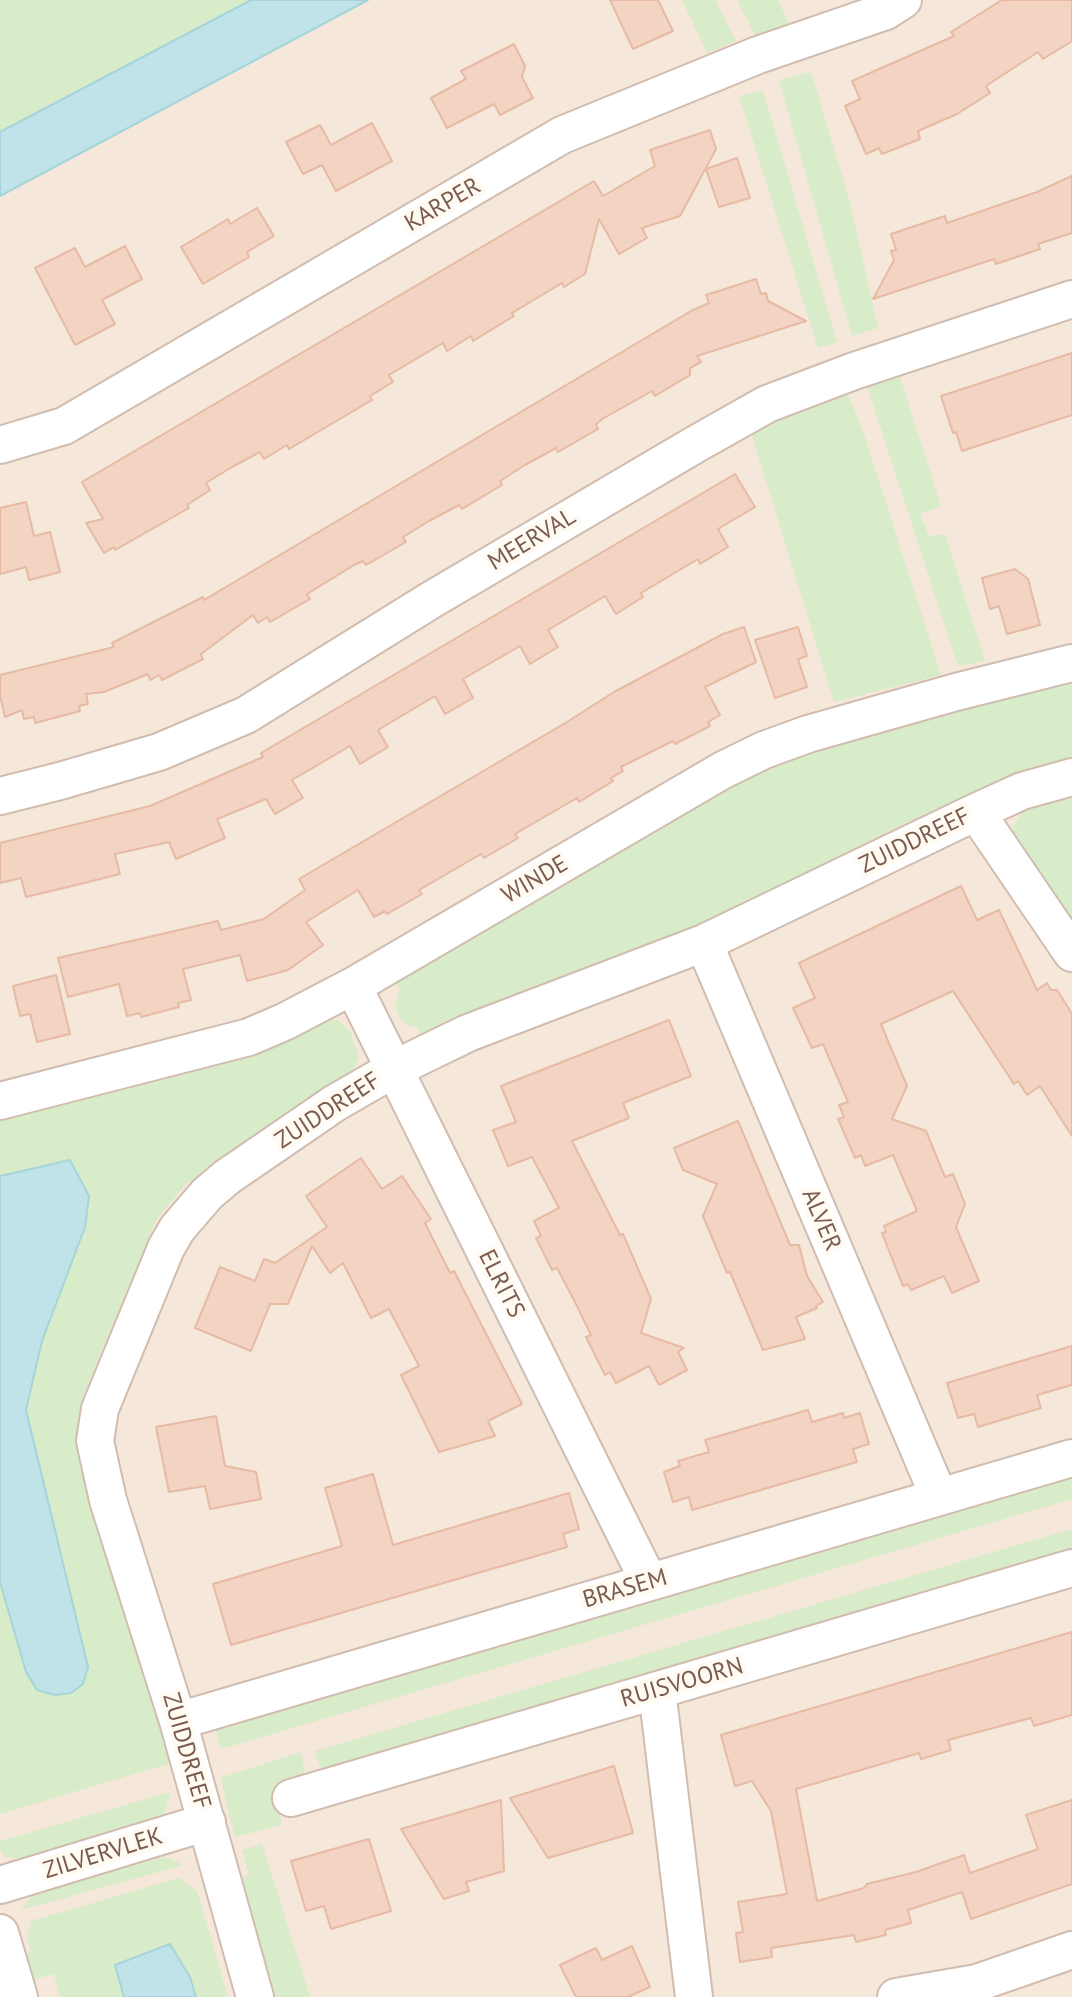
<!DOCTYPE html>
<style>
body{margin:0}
canvas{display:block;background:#fdf6ec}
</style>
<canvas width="1072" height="1997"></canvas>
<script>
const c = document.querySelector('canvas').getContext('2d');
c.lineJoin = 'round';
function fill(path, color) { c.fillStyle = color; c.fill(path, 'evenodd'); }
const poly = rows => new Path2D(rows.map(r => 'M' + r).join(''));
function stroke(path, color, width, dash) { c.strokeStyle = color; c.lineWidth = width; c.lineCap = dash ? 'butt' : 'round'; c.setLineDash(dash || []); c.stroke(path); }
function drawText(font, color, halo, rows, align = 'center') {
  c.font = font + ' "PT Sans",sans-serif'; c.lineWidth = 8; c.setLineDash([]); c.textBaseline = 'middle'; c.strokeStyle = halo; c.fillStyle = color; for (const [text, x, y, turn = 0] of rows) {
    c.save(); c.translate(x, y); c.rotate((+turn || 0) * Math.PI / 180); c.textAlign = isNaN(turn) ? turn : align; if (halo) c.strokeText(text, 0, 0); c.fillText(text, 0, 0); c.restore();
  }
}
fill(poly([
 [328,0,1072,0,1072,1997,0,1997,0,179]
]), '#f5e7da');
fill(poly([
 [0,0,251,0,0,132],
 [682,0,715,0,736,41,707,53],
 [737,0,778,0,791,27,756,37],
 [811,72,850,202,878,328,852,336,779,80],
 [763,90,837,342,818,348,739,96],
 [900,377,941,506,920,514,929,536,945,534,985,661,958,666,867,386],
 [847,392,862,428,941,675,834,702,750,429],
 [1072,678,1072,763,697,929,420,1038,418,1028,410,1026,399,1017,395,1006,400,988,394,981,713,792,793,754],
 [1072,797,1072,925,1015,841,1013,826,1022,812],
 [337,1020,350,1031,359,1056,349,1079,186,1184,156,1220,84,1394,77,1444,90,1502,171,1763,0,1814,0,1582,26,1672,37,1690,55,1695,71,1693,88,1667,26,1410,42,1341,69,1160,0,1176,0,1113,313,1023],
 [1072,1472,1072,1499,221,1749,215,1729,227,1720],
 [1072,1529,1072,1552,322,1772,315,1751],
 [301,1752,306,1779,275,1787,282,1825,235,1837,220,1778],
 [170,1792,164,1816,124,1833,27,1859,4,1857,0,1850,0,1841],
 [262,1844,310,1997,271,1997,238,1879,249,1875,242,1850],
 [165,1857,184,1865,21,1910,31,1897,75,1878],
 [179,1878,197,1891,228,1997,196,1997,190,1977,115,1965,124,1997,60,1997,54,1974,28,1981,21,1956,31,1952,27,1937,31,1921]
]), '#d8ecc9');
const water = poly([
 [251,0,368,0,0,196,0,132,251,0],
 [70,1160,89,1196,85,1227,42,1341,26,1410,88,1667,83,1684,71,1693,55,1695,37,1690,26,1672,0,1582,0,1176,70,1160],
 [170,1944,190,1977,196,1997,124,1997,115,1965,170,1944]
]);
fill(water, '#bfe3e8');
stroke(water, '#a5d4da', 2);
const building = poly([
 [610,0,658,0,673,31,633,49,610,0],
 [1002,0,1072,0,1072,41,1043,59,1038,52,986,86,990,93,957,114,918,131,920,139,882,154,879,148,866,154,845,106,860,99,852,81,954,36,951,32,1002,0],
 [514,44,525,66,522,77,533,98,500,115,494,104,447,128,431,98,466,79,461,71,514,44],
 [372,123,392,161,336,191,322,165,303,174,286,142,320,125,331,145,372,123],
 [710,130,716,149,680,216,642,228,647,238,619,254,599,219,585,274,564,287,562,283,512,313,514,316,473,341,471,336,447,351,443,343,389,375,393,382,370,396,372,400,289,449,287,445,264,459,260,452,232,467,206,483,210,490,187,505,189,508,115,550,114,547,104,553,86,523,103,519,82,482,594,181,603,196,655,166,650,150,710,130],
 [737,158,750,198,719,207,706,169,737,158],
 [1072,176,1072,233,1038,244,1040,249,996,264,994,259,873,299,894,260,891,251,896,250,891,234,945,216,947,223,1037,192,1072,176],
 [257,208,274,236,247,252,249,257,203,284,181,247,228,219,230,224,257,208],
 [125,246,142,279,102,300,115,324,75,345,35,268,75,248,85,267,125,246],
 [756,279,761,294,766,293,768,301,806,321,697,356,701,362,690,368,690,375,655,396,652,391,604,418,596,424,598,429,558,452,556,448,525,465,500,481,502,485,462,509,459,505,429,521,403,537,406,542,366,565,363,561,354,565,307,594,310,599,270,622,267,617,258,623,253,615,201,654,203,659,162,680,159,675,150,680,148,674,104,692,86,694,88,704,79,706,80,711,35,723,34,717,24,719,22,710,5,717,0,696,0,675,114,647,112,643,203,597,204,600,691,311,709,303,706,295,756,279],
 [1072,353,1072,415,962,451,956,432,953,433,941,396,1072,353],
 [735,474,755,507,718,529,728,547,700,564,698,559,641,593,643,597,616,614,605,596,548,630,558,647,530,664,520,646,463,679,473,698,445,714,435,696,378,730,388,747,360,764,350,746,292,780,303,798,275,814,266,799,217,819,225,838,176,859,169,842,115,854,120,874,68,887,26,897,21,878,0,883,0,843,150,806,263,757,261,753,735,474],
 [26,502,34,536,50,532,60,572,29,580,26,567,0,574,0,508,26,502],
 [1015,569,1028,579,1040,625,1007,634,999,606,990,609,982,578,1015,569],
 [744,627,756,662,705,687,720,715,708,722,710,726,675,744,673,741,621,767,623,771,611,778,613,781,579,802,577,798,527,827,515,834,518,838,484,858,481,854,419,890,422,894,387,914,385,911,374,917,358,890,306,922,323,945,288,970,247,981,240,955,183,969,191,1000,178,1003,179,1007,141,1017,140,1013,127,1016,119,984,68,997,58,958,218,921,221,930,264,919,305,890,299,879,567,722,614,692,723,634,744,627],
 [798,627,807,656,798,659,807,687,775,698,755,640,798,627],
 [961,886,977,920,999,910,1037,990,1047,983,1051,990,1057,990,1072,1014,1072,1136,1040,1086,1027,1095,1018,1081,1014,1084,953,991,881,1024,907,1086,892,1119,926,1131,945,1177,953,1174,965,1204,956,1227,979,1281,952,1293,944,1276,911,1290,908,1284,903,1286,882,1233,886,1232,884,1226,917,1211,893,1155,865,1166,861,1155,855,1158,838,1119,844,1117,839,1105,848,1102,823,1044,812,1048,793,1008,815,998,799,963,961,886],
 [56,975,70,1034,37,1042,30,1014,20,1016,13,986,56,975],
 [669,1020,691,1076,623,1103,629,1118,572,1141,620,1235,623,1234,651,1299,641,1333,684,1348,678,1352,687,1370,659,1385,649,1366,616,1383,610,1372,605,1375,586,1337,591,1335,574,1300,557,1268,552,1270,536,1238,541,1236,534,1221,559,1208,532,1157,508,1166,493,1130,516,1122,501,1086,669,1020],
 [738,1121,790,1245,799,1245,807,1276,823,1302,816,1306,817,1308,796,1317,805,1339,763,1350,730,1272,727,1273,703,1216,717,1184,683,1170,674,1148,738,1121],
 [361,1158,382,1189,402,1176,431,1219,425,1223,450,1273,454,1271,522,1404,488,1421,495,1436,439,1452,401,1375,419,1366,389,1309,371,1318,343,1263,330,1273,312,1246,288,1304,270,1304,251,1351,195,1328,220,1267,255,1281,264,1259,275,1263,327,1227,306,1196,361,1158],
 [1072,1346,1072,1385,1037,1395,1041,1408,978,1427,974,1414,958,1418,947,1383,1072,1346],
 [808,1410,812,1422,843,1413,844,1418,860,1413,869,1444,853,1449,857,1462,692,1510,689,1497,673,1502,664,1472,680,1466,678,1461,709,1452,705,1440,808,1410],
 [216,1416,225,1466,256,1472,261,1499,210,1509,205,1486,169,1492,156,1427,216,1416],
 [373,1474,393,1545,569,1493,579,1529,563,1534,567,1547,231,1645,213,1584,342,1546,325,1488,373,1474],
 [1072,1632,1072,1715,1034,1726,1031,1718,948,1740,951,1750,921,1759,919,1753,796,1789,817,1901,864,1888,867,1884,916,1872,964,1855,970,1873,1038,1849,1026,1815,1072,1800,1072,1884,971,1919,962,1892,908,1910,911,1923,885,1930,886,1935,856,1942,854,1935,771,1948,772,1957,740,1962,736,1933,743,1932,738,1902,787,1894,771,1811,752,1781,735,1786,721,1735,1072,1632],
 [614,1766,633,1833,548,1858,510,1798,614,1766],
 [501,1800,504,1871,466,1882,469,1891,444,1899,401,1829,501,1800],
 [369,1839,391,1911,331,1929,324,1906,306,1911,291,1861,369,1839],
 [632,1946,650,1987,628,1997,576,1997,560,1965,596,1948,602,1960,632,1946]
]);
fill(building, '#f3d4c3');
stroke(building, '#e6baa3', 2);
const minor = poly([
 [0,445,64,426,562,135,758,55,886,11,903,0],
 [0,796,60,781,159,752,246,715,431,600,696,444,767,404,854,371,1072,299],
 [976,812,1072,953],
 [704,943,939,1497],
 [353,986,649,1582],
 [0,1101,249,1037,284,1022,353,986,723,770,764,750,808,734,956,692,1072,663],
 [657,1690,694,1997],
 [178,1721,1072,1458],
 [291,1798,1072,1568],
 [0,1885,207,1822],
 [0,1933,19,1997],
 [255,1997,178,1721,108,1500,95,1441,100,1409,166,1248,177,1229,207,1194,227,1177,335,1103,394,1069,468,1033,704,943,976,812,1022,791,1072,777],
 [896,1997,977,1983,1072,1950]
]);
stroke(minor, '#d1bdb0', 40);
stroke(minor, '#fff', 36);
drawText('24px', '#7a5b4d', '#fffaf2', [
 ["KARPER",443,205,-30],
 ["MEERVAL",532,540,-31],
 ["ZUIDDREEF",915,841,-26],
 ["WINDE",535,880,-30],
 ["ZUIDDREEF",328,1111,-33],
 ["ALVER",821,1220,67],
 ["ELRITS",501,1284,63],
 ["BRASEM",625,1589,-16],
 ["RUISVOORN",682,1683,-16],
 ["ZUIDDREEF",186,1751,74],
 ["ZILVERVLEK",103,1854,-17]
]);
</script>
